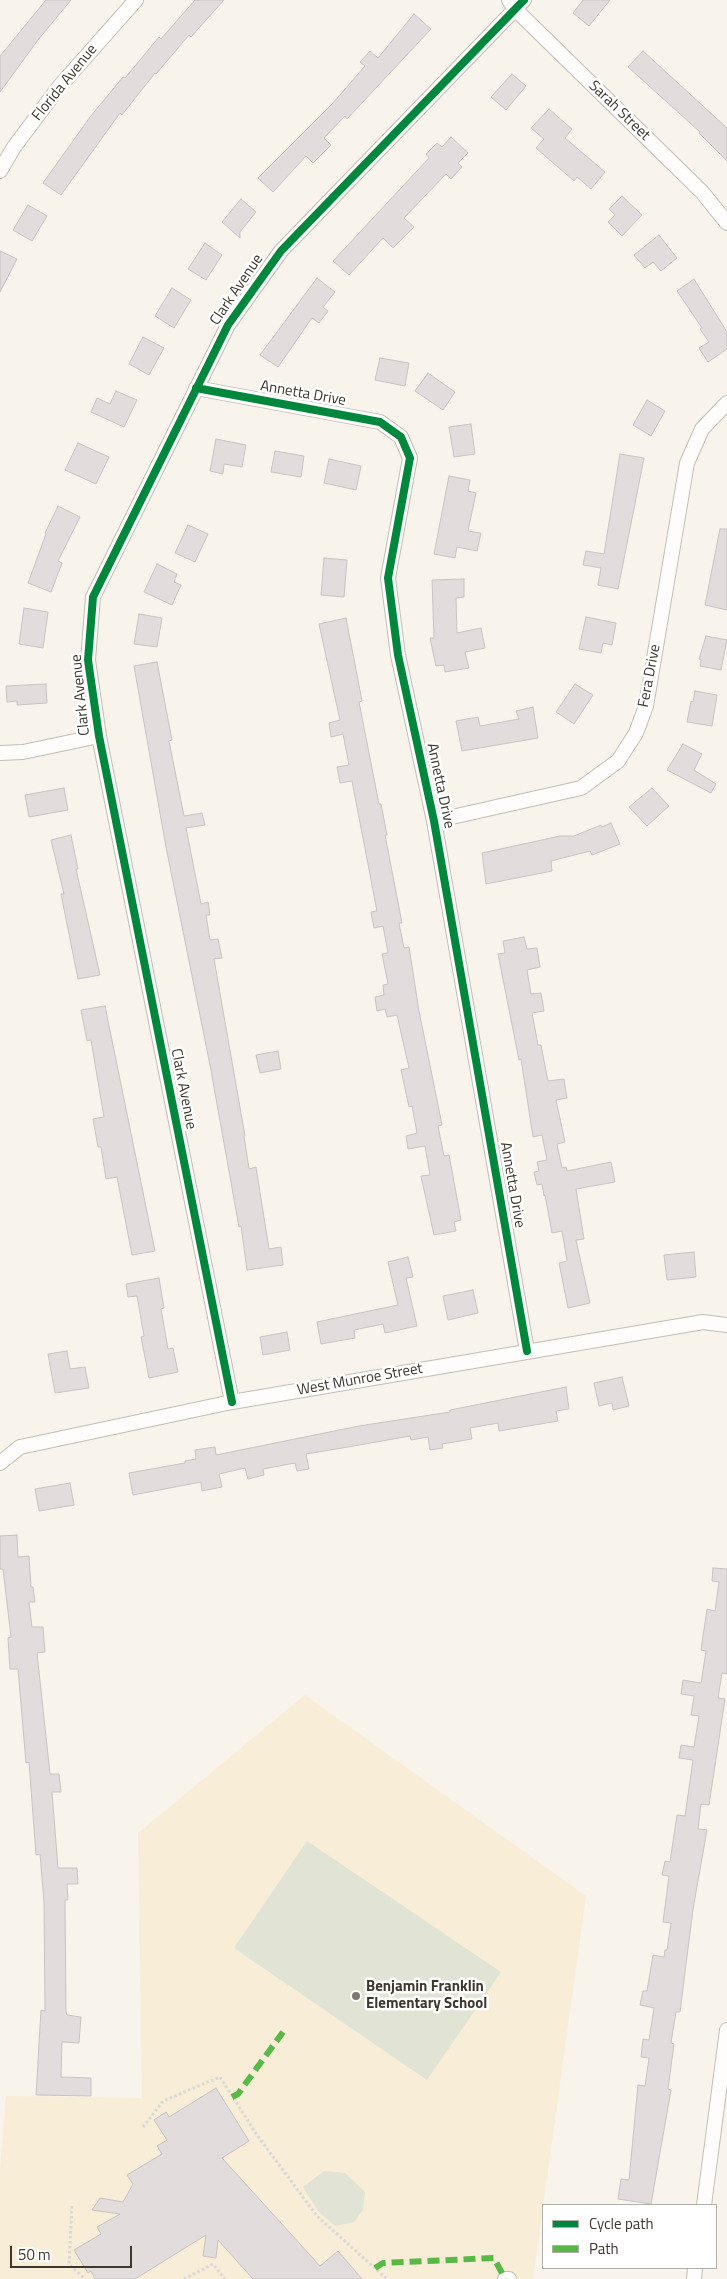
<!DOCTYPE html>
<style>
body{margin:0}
#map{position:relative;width:727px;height:2279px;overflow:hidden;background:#f8f4eb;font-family:"Titillium Web",sans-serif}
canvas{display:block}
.legend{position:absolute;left:542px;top:2204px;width:175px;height:65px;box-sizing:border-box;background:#fff;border:1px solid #b1afab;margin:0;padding:6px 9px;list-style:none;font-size:15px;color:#3d372d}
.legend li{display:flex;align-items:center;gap:10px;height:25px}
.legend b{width:25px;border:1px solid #b1afab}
.scale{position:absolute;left:10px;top:2246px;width:122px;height:22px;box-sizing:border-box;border:2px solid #3d372d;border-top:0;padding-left:6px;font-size:15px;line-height:18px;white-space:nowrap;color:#3d372d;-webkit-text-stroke:4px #fff;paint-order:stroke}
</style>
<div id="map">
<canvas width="727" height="2279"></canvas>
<ul class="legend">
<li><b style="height:6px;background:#00873e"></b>Cycle path</li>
<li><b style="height:6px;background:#58b947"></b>Path</li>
</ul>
<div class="scale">50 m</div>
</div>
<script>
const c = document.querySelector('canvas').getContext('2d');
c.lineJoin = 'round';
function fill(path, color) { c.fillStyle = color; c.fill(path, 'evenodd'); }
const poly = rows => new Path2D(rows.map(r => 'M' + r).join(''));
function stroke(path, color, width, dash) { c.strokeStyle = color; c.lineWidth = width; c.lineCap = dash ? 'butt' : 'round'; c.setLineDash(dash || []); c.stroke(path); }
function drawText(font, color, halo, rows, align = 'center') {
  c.font = font + ' "Titillium Web",sans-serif'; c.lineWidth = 5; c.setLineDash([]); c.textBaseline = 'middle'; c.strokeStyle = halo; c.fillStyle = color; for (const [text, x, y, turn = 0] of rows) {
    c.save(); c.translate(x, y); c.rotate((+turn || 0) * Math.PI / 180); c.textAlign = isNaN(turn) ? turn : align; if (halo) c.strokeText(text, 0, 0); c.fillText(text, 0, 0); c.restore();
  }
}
fill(poly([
 [305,1695,586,1896,533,2279,0,2279,0,2170,6,2096,142,2098,138,1833]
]), '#f8edd7');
fill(poly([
 [307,1841,501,1972,427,2080,234,1948],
 [324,2171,345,2173,365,2192,363,2210,354,2222,335,2226,318,2211,303,2187]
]), '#e1e4d4');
const building = poly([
 [46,0,71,0,38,40,0,92,0,56,46,0],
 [195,0,224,0,191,37,189,35,156,74,155,73,122,115,120,113,61,195,43,183,90,117,123,77,125,78,159,37,161,39,195,0],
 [583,0,610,0,589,26,573,13,583,0],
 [414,14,431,29,347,119,345,116,324,138,331,145,313,163,306,156,273,192,258,178,332,104,365,66,360,62,370,51,378,58,414,14],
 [643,51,727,128,727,161,699,133,700,132,628,67,643,51],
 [512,74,526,86,506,110,491,97,512,74],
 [549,109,572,129,565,138,605,172,591,189,577,177,574,181,536,148,544,139,531,128,549,109],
 [451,137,468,153,458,163,462,167,451,179,446,174,404,218,414,227,393,248,383,238,349,275,333,261,429,158,426,154,437,143,442,147,451,137],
 [622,196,642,215,622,236,608,222,615,215,609,209,622,196],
 [241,199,256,212,240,232,240,238,222,222,241,199],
 [28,205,47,216,32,241,13,230,28,205],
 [659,235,677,258,661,271,653,262,645,268,634,255,659,235],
 [205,243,222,255,206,280,188,269,205,243],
 [0,251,17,259,0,292,0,251],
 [317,278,335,292,323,307,328,311,319,323,312,318,278,367,260,355,317,278],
 [694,279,727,332,727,349,708,362,699,348,709,342,700,329,702,328,677,291,694,279],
 [172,288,191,300,174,328,155,316,172,288],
 [143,337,164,348,149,375,129,364,143,337],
 [380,358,409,363,405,386,375,380,380,358],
 [428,373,455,392,443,410,415,391,428,373],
 [116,391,137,400,124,427,91,412,97,398,110,404,116,391],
 [647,400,665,411,651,436,633,425,647,400],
 [471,424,475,454,454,457,449,427,471,424],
 [216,439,246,445,242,467,224,464,223,474,210,471,216,439],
 [78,443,109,457,96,484,65,470,78,443],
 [275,451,304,456,301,477,271,472,275,451],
 [620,454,644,458,618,589,598,585,601,568,583,565,586,551,604,554,620,454],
 [329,459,361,466,356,490,324,483,329,459],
 [449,476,470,480,468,491,476,493,468,531,481,533,477,551,457,547,455,558,434,554,449,476],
 [58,506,80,517,58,561,62,563,51,592,28,583,46,534,45,533,58,506],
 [188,525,208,534,195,562,175,553,188,525],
 [720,529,727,529,727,610,705,605,720,529],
 [324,558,347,560,344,597,321,595,324,558],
 [157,564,177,574,174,582,181,585,172,605,144,592,157,564],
 [464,579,464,597,456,598,457,633,481,628,485,648,465,652,469,668,445,672,444,665,436,666,430,638,434,638,432,580,464,579],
 [24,608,48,612,43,648,19,644,24,608],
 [139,614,162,618,157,647,134,644,139,614],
 [586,617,616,623,612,645,603,643,601,653,579,649,586,617],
 [346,618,362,701,359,702,379,804,381,804,387,835,385,835,402,923,399,923,404,948,409,947,419,1011,442,1125,438,1126,444,1156,449,1155,461,1220,454,1222,456,1231,434,1235,421,1176,430,1175,425,1146,408,1149,406,1136,417,1133,412,1106,409,1107,401,1070,409,1068,397,1015,387,1017,385,1009,377,1011,375,997,384,995,383,985,388,984,382,954,388,953,383,926,374,928,371,912,377,911,352,781,340,783,337,767,349,765,343,734,331,737,329,723,340,720,319,624,346,618],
 [706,636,727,640,721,670,700,666,701,660,699,659,706,636],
 [157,662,172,740,169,741,184,816,202,813,205,825,186,828,201,904,208,902,210,915,206,915,210,940,218,939,222,958,214,959,245,1136,244,1136,249,1169,256,1167,269,1249,281,1247,283,1265,247,1270,241,1226,239,1227,210,1065,166,847,134,666,157,662],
 [46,684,47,703,17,705,17,701,7,702,6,686,46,684],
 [575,684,593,695,574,724,556,712,575,684],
 [695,691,717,695,712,726,687,722,691,701,693,702,695,691],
 [533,707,538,738,462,751,456,721,478,717,480,726,519,719,516,711,533,707],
 [683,744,702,754,694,770,716,784,711,793,667,770,683,744],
 [64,788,68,810,29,817,25,795,64,788],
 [652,788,669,806,647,826,629,807,652,788],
 [611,823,620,844,592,855,590,851,551,861,552,871,486,884,482,853,560,836,574,836,601,825,602,827,611,823],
 [71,835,78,869,76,869,100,975,78,979,61,894,64,894,51,840,71,835],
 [524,937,527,949,537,948,540,967,527,970,531,994,541,993,544,1011,532,1013,538,1045,541,1045,548,1081,564,1079,567,1098,556,1100,565,1142,557,1144,562,1168,566,1167,567,1171,611,1162,615,1182,576,1189,584,1239,576,1240,590,1303,568,1308,559,1263,567,1261,562,1231,552,1233,545,1195,544,1196,542,1184,537,1185,534,1172,539,1171,537,1162,547,1160,542,1135,533,1137,521,1059,519,1060,498,954,505,953,503,941,524,937],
 [105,1006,155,1251,132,1255,117,1177,106,1179,101,1147,98,1147,93,1119,104,1117,91,1040,87,1041,81,1010,105,1006],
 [278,1051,281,1069,260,1073,256,1055,278,1051],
 [694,1252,696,1277,667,1280,664,1255,694,1252],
 [408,1257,413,1277,406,1278,417,1326,385,1333,383,1324,354,1330,355,1338,321,1344,317,1322,398,1305,388,1262,408,1257],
 [159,1278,164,1308,161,1309,168,1349,173,1348,178,1372,149,1378,141,1337,144,1336,137,1296,128,1297,126,1284,159,1278],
 [473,1290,478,1313,448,1320,443,1296,473,1290],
 [287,1332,290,1350,263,1355,260,1337,287,1332],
 [67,1351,70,1369,85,1367,89,1388,55,1393,48,1354,67,1351],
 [622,1377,629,1406,613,1410,612,1403,599,1406,594,1383,622,1377],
 [566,1387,569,1409,556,1411,558,1421,499,1431,498,1423,470,1428,472,1439,442,1444,443,1448,430,1450,428,1437,411,1440,410,1436,348,1447,306,1454,309,1469,297,1471,295,1463,263,1469,264,1475,248,1479,245,1468,219,1474,222,1487,202,1491,201,1482,133,1495,129,1473,185,1463,185,1461,196,1459,195,1450,215,1447,216,1455,359,1426,450,1412,450,1410,566,1387],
 [70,1483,74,1505,39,1511,35,1489,70,1483],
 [17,1535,18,1557,29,1556,31,1587,33,1587,35,1602,29,1602,32,1627,43,1627,45,1652,37,1653,50,1774,59,1774,61,1792,52,1792,58,1868,77,1868,78,1884,67,1884,68,1900,65,1900,66,2012,67,2015,81,2017,79,2043,62,2042,61,2077,91,2078,91,2096,36,2095,41,2010,45,2011,44,1902,40,1854,36,1855,29,1762,26,1763,18,1669,10,1669,8,1638,11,1637,3,1569,0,1569,0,1536,17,1535],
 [713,1568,727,1569,727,1674,722,1673,718,1698,725,1699,709,1805,701,1804,698,1829,707,1830,693,1909,680,2012,676,2012,671,2043,674,2044,668,2089,671,2090,651,2204,618,2199,621,2179,629,2180,638,2085,645,2086,649,2058,641,2057,643,2039,649,2040,654,2008,640,2005,643,1991,647,1991,653,1955,664,1957,665,1950,667,1950,671,1923,663,1922,669,1876,662,1875,665,1861,670,1862,677,1815,685,1816,693,1760,679,1758,681,1745,694,1747,699,1716,691,1715,694,1696,681,1694,683,1680,701,1683,706,1651,701,1650,707,1609,715,1611,719,1582,712,1581,713,1568],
 [216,2088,249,2141,222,2158,320,2266,338,2251,362,2279,253,2279,218,2240,216,2258,203,2256,206,2235,135,2279,95,2279,91,2271,88,2273,74,2250,101,2234,97,2227,120,2214,92,2210,100,2198,123,2202,133,2184,127,2175,162,2154,157,2146,167,2140,154,2120,166,2112,169,2117,216,2088]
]);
fill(building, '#e2dddc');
stroke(building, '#c8c2c2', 1);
const street = poly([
 [509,0,515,9,702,192,727,223],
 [0,171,14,147,59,87,136,0],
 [196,388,380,422,401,437,410,458,388,578,398,655,434,821,527,1351],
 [0,753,23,752,99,736],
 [434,821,581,788,618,761,636,733,646,706,687,463,702,429,727,403],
 [232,1402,99,736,88,660,93,597,228,325,281,251,524,0],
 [0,1463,20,1447,232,1402,703,1322,727,1325],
 [704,2205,727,2030],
 [505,2279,509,2279],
 [694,2279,695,2268]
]);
stroke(street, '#c2beb6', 16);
stroke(poly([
 [143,2127,163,2101,220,2077,257,2135,317,2216,387,2279],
 [72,2206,69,2264,85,2279],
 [184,2279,213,2264,225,2279]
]), '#d9d7d5', 3, [2.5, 2.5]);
stroke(street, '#fefdfc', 14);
stroke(poly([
 [232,2097,238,2094,283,2032],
 [375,2268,383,2263,494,2258,505,2279]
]), '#58b947', 6, [12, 6]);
stroke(poly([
 [196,388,380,422,401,437,410,458,388,578,398,655,434,821,527,1351],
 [232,1402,99,736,88,660,93,597,228,325,281,251,524,0]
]), '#00873e', 8);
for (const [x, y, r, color] of [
 [356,1996,5,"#7e7970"]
]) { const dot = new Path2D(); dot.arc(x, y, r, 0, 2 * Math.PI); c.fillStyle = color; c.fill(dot); stroke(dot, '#fff', 2); }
drawText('15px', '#3d372d', '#fff', [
 ["Florida Avenue",65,83,-51],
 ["Sarah Street",619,111,44],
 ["Clark Avenue",237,290,-56],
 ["Annetta Drive",303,394,10],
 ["Fera Drive",650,676,-79],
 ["Clark Avenue",81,695,-96],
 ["Annetta Drive",440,786,78],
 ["Clark Avenue",183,1089,79],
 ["Annetta Drive",512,1185,80],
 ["West Munroe Street",360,1380,-10]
]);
drawText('bold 15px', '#3d372d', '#fff', [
 ["Benjamin Franklin",366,1987],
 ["Elementary School",366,2004]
], 'left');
</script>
